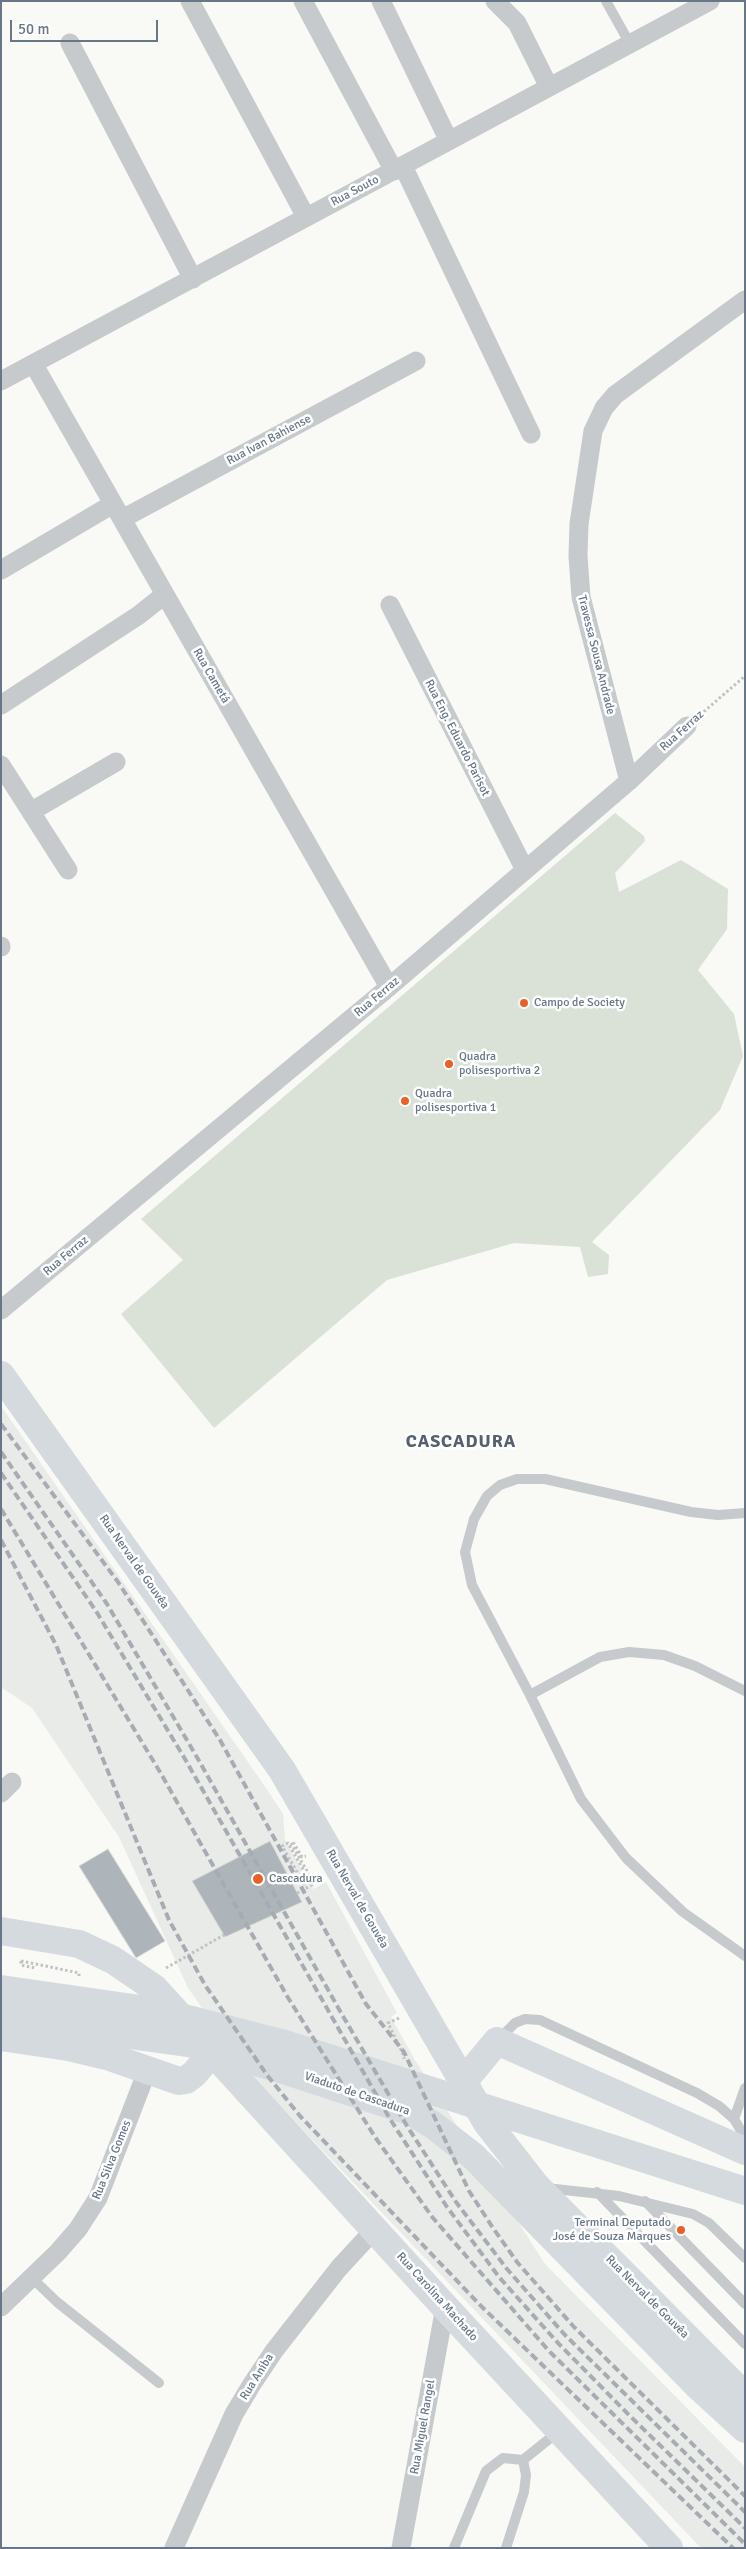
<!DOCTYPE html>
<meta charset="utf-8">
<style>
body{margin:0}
#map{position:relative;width:746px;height:2549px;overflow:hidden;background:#f9f9f6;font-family:Signika,sans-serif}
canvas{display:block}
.frame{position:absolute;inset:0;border:2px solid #677788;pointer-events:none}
.scale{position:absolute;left:10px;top:20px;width:148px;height:22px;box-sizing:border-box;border:2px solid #677788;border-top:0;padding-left:6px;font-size:15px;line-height:18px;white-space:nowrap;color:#677788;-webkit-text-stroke:4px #fff;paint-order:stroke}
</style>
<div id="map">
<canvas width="746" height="2549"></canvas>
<div class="frame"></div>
<div class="scale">50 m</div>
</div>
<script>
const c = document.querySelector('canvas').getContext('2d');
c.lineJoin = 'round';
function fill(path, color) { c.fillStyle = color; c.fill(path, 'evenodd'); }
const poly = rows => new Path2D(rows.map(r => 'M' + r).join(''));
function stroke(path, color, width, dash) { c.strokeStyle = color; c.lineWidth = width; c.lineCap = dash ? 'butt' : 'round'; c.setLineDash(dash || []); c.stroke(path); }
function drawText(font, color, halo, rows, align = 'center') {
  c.font = font + ' Signika,sans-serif'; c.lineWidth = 5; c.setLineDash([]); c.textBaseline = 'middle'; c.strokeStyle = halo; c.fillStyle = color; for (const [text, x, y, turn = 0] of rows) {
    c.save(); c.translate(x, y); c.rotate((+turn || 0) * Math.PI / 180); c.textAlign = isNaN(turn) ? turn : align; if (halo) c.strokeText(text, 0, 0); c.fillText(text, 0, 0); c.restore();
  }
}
fill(poly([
 [1,1406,266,1788,283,1814,285,1840,313,1889,326,1882,397,2013,391,2017,415,2060,545,2264,745,2467,745,2548,701,2548,245,2069,188,1988,119,1837,32,1708,1,1687]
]), '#e9ebe9');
fill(poly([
 [615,813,644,836,645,841,615,873,619,892,681,860,728,889,727,929,698,970,734,1014,743,1056,720,1110,592,1242,609,1255,608,1274,588,1277,580,1247,514,1243,387,1280,214,1428,121,1314,183,1260,141,1219]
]), '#dae1d7');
const building = poly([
 [270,1841,302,1902,225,1937,192,1881,270,1841],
 [108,1849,165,1941,136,1958,79,1866,108,1849]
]);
fill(building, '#adb5bb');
stroke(building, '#dadbd8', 1);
stroke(poly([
 [700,715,745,676],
 [297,1893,312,1885,288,1843,282,1846,304,1884,309,1881,312,1880,291,1843,293,1842,302,1857,306,1856],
 [21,1961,79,1973,79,1976],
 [21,1961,21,1965,35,1968],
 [166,1968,224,1935],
 [399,2018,388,2023,404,2056,404,2059]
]), '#c0c2c4', 3, [2.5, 2.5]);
stroke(poly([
 [606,1,630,44],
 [745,1513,718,1515,691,1512,545,1479,517,1479,500,1485,487,1496,474,1519,465,1552,472,1585,530,1695,600,1657,629,1652,664,1655,695,1666,745,1691],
 [530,1695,581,1799,626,1858,683,1912,745,1956],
 [499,2039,515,2023,525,2019,540,2020,697,2093,719,2106,734,2119,743,2134,745,2145],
 [734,2119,745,2088],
 [546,2188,619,2196,693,2214,709,2223,745,2258],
 [597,2192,745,2344],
 [645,2201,745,2304],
 [32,2278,57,2302,159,2383],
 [454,2548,486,2471,503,2458,523,2460,559,2431],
 [506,2548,524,2492,526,2475,523,2460]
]), '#c6cacd', 10);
stroke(poly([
 [190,1,306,217],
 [303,1,394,171],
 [381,1,449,141],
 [495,1,517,23,549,87],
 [70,43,193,279],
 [403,166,531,434],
 [34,365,389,987],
 [1,381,710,1],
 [122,519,416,361],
 [1,570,113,504],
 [390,605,525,870],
 [1,705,139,615,164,595],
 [1,765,68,870],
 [629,781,581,597,578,556,579,524,593,431,604,408,615,395,745,300],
 [32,811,116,762],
 [1,946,1,947],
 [1,1310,389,987,629,781,687,726],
 [1,1793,12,1782],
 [1,2307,58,2252,78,2229,98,2198,147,2071],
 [174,2548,234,2414,252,2384,274,2351,339,2268,375,2229],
 [401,2548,445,2307]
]), '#c6cacd', 19);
stroke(poly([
 [1,1375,282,1770,487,2123,537,2187,745,2396],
 [1,2037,68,2047,110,2057,179,2081,186,2080,194,2074,205,2061,207,2045]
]), '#d5dade', 28);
stroke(poly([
 [1,1931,79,1944,113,1960,154,1988,445,2307,669,2548],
 [1,1989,161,2012,285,2044,745,2191],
 [1,2017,194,2044,280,2069,412,2112,433,2125,473,2156,698,2386,745,2429],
 [463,2082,497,2041,745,2151]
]), '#d5dade', 28);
stroke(poly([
 [1,1424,118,1582,220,1740,366,2004,404,2052,469,2191,493,2228,517,2262,574,2327,745,2496],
 [1,1452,107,1604,198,1759,340,2011,407,2126,456,2202,507,2269,565,2335,745,2512],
 [1,1473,96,1611,185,1759,390,2119,447,2207,499,2277,558,2343,629,2415,745,2528],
 [1,1509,160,1772,287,1996,375,2137,433,2218,549,2351,745,2544],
 [1,1540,56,1645,169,1920,205,1985,267,2075,300,2116,481,2306,733,2548]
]), '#a6acb2', 4, [8, 4]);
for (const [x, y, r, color] of [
 [524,1003,5,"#e86127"],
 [449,1064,5,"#e86127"],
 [405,1101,5,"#e86127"],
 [258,1879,6,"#e86127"],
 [681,2230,5,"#e86127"]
]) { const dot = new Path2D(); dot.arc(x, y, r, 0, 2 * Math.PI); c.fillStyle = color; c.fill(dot); stroke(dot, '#fff', 2); }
drawText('12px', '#677788', '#fff', [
 ["Rua Souto",355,191,-28],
 ["Rua Ivan Bahiense",269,440,-28],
 ["Travessa Sousa Andrade",596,655,76],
 ["Rua Cametá",211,676,60],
 ["Rua Ferraz",682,731,-42],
 ["Rua Eng. Eduardo Parisot",457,738,63],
 ["Rua Ferraz",377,997,-40],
 ["Rua Ferraz",66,1256,-40],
 ["Rua Nerval de Gouvêa",134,1562,55],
 ["Rua Nerval de Gouvêa",357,1899,60],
 ["Viaduto de Cascadura",357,2094,19],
 ["Rua Silva Gomes",112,2160,-68],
 ["Rua Carolina Machado",437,2297,48],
 ["Rua Nerval de Gouvêa",647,2297,45],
 ["Rua Aniba",257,2377,-58],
 ["Rua Miguel Rangel",423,2427,-80]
]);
drawText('12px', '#677788', '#fff', [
 ["Campo de Society",534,1003],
 ["Quadra",459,1057],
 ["polisesportiva 2",459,1071],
 ["Quadra",415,1094],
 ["polisesportiva 1",415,1108],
 ["Cascadura",269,1879],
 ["Terminal Deputado",671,2223,"right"],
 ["José de Souza Marques",671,2237,"right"]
], 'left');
c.letterSpacing = '1px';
drawText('bold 18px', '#55616d', '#fff', [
 ["CASCADURA",461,1442]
]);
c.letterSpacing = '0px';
</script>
